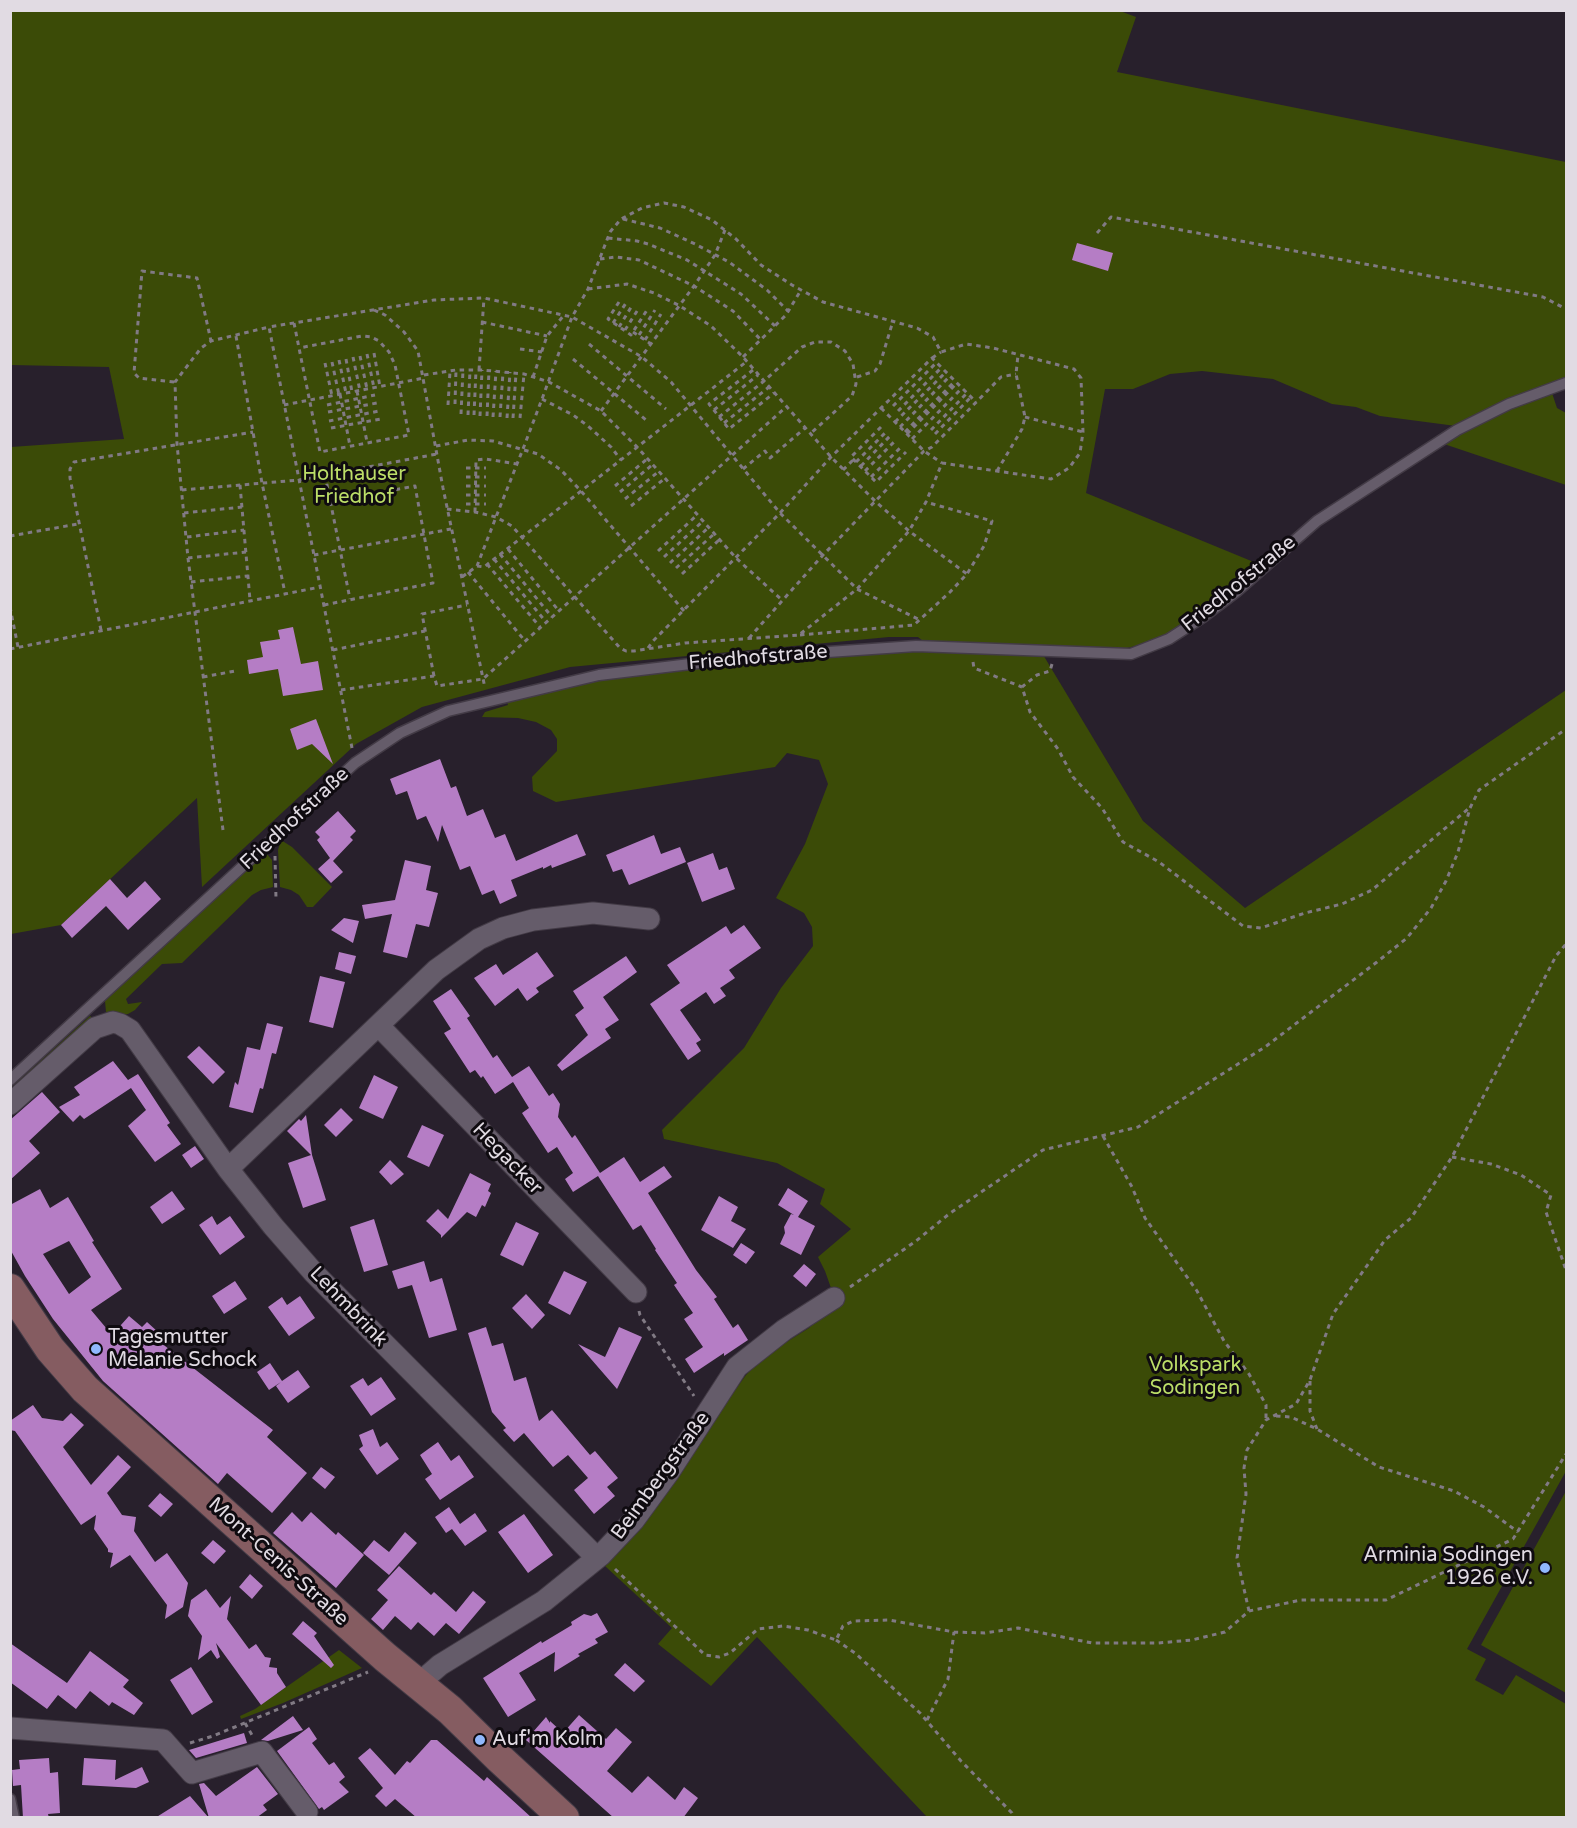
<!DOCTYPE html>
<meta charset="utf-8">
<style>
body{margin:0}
#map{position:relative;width:1577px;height:1828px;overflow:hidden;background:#28202c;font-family:"Varela Round",sans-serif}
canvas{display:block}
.frame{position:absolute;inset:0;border:12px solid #e1dbe3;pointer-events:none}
</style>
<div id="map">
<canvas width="1577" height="1828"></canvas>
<div class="frame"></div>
</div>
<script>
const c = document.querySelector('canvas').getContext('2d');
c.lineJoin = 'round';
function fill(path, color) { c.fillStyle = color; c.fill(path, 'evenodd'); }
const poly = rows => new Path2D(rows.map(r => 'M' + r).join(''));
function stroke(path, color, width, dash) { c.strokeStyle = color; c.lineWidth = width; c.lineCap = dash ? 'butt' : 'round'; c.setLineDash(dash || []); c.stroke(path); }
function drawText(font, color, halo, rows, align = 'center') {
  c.font = font + ' "Varela Round",sans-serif'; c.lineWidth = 6; c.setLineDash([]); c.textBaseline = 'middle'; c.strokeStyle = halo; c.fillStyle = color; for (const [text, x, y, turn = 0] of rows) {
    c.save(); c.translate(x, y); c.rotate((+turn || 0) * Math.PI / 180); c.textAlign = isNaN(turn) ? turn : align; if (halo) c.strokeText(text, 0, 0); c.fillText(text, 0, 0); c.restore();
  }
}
fill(poly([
 [11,11,1120,11,1136,17,1117,72,1566,162,1566,380,1502,402,1470,417,1456,426,1380,416,1356,407,1332,404,1273,379,1202,371,1170,374,1133,389,1105,389,1086,493,1261,565,1188,622,1167,635,1148,643,1127,648,1103,649,928,645,918,637,889,637,570,667,422,707,356,744,202,887,197,798,61,925,11,934,11,447,124,439,109,367,11,365],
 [1552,393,1557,408,1566,413,1566,485,1444,444,1462,431,1522,402],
 [903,650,1042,653,1143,821,1245,908,1566,690,1566,1471,1467,1649,1486,1659,1475,1680,1503,1695,1516,1675,1566,1704,1566,1817,927,1817,757,1637,711,1686,658,1644,672,1628,605,1566,620,1550,746,1375,764,1356,809,1328,827,1309,820,1299,831,1288,825,1271,818,1257,851,1229,820,1204,825,1189,777,1163,664,1139,662,1130,744,1048,781,988,813,946,812,927,804,913,776,898,805,844,828,784,819,760,787,753,775,767,556,802,533,791,532,777,557,751,557,739,551,730,536,722,518,718,482,717,485,712,508,705,507,701,600,678,742,662],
 [281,840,292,847,332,887,313,907,307,907,299,895,291,890,280,887,278,850],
 [266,853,272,860,273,887,261,890,252,895,182,963,162,964,126,999,128,1004,142,1002,135,1010,128,1014,119,1015,106,1012,105,1001],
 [90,1016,94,1019,11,1094,11,1088],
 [1566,1491,1566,1693,1481,1645],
 [339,1650,362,1668,283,1703,241,1719,240,1716,255,1709]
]), '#3b4b07');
fill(poly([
 [1077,243,1113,253,1108,271,1072,260],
 [293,627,301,664,318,661,323,690,283,696,278,669,249,674,247,660,263,657,260,642,280,639,278,630],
 [316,719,333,764,312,744,297,750,290,729],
 [440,759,451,788,456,786,467,816,483,809,495,838,505,834,516,861,577,834,586,855,552,868,551,865,543,869,543,867,511,880,517,896,500,904,494,890,482,895,470,866,460,870,442,825,438,842,426,816,417,820,407,791,396,795,390,779],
 [338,811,356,831,350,837,353,840,333,861,343,872,331,883,318,869,330,858,317,840,320,837,315,832],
 [654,835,661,854,680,847,686,862,629,885,622,869,613,872,606,855],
 [713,853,719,870,727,867,735,889,702,902,687,863],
 [405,860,431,866,426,890,438,893,429,927,416,924,407,958,383,952,392,914,365,919,362,905,395,900],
 [110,879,127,898,145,881,161,899,128,930,106,906,72,938,61,925],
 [344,918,359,921,353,943,331,930],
 [744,925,761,948,729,970,735,978,720,988,726,996,714,1004,706,992,680,1010,701,1040,696,1043,701,1051,688,1060,650,1004,680,983,667,965,726,926,731,934],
 [339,952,356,956,351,974,335,969],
 [537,952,554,976,536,988,539,992,527,1001,518,988,495,1006,474,978,496,964,503,975],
 [626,956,637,972,603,997,619,1020,605,1029,611,1038,562,1071,557,1065,588,1035,575,1015,584,1008,573,991],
 [320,976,345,982,333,1028,309,1022],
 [451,989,470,1016,467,1018,493,1058,497,1055,512,1077,529,1066,549,1096,553,1093,560,1104,558,1117,572,1138,575,1135,600,1173,624,1157,640,1182,664,1166,672,1177,648,1193,696,1270,717,1297,714,1299,733,1328,738,1324,748,1340,724,1356,724,1353,694,1373,685,1359,703,1347,684,1319,693,1313,674,1285,677,1283,655,1250,656,1249,641,1225,633,1230,598,1176,573,1192,565,1179,573,1173,557,1147,548,1153,522,1113,529,1108,513,1082,495,1094,483,1076,481,1078,475,1070,470,1073,444,1033,451,1029,433,1001],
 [267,1023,283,1027,276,1054,272,1053,263,1089,260,1088,253,1113,229,1107,235,1082,238,1085,247,1047,260,1050],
 [199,1046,225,1072,213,1084,187,1057],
 [113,1061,128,1080,138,1074,170,1123,167,1125,181,1144,155,1162,128,1126,146,1110,131,1088,84,1119,80,1115,73,1122,59,1107,80,1095,74,1087],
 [374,1075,398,1087,383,1119,359,1108],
 [42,1092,60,1112,29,1141,40,1153,10,1180,10,1120],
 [341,1108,353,1120,336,1137,324,1125],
 [306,1115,312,1155,326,1200,303,1208,288,1163,311,1155,287,1131,299,1119,301,1121],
 [422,1125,444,1135,429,1167,407,1157],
 [195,1146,204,1159,191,1168,182,1155],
 [390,1160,404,1174,391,1185,379,1172],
 [470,1173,491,1184,488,1191,491,1193,485,1207,482,1205,476,1217,467,1212,441,1238,441,1235,426,1221,438,1209,448,1219],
 [788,1188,808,1201,798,1217,815,1226,801,1255,780,1244,785,1233,784,1227,791,1214,794,1215,778,1205],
 [40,1189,50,1208,68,1197,94,1241,92,1242,122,1289,91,1310,112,1335,129,1316,142,1327,147,1322,169,1342,165,1346,273,1430,267,1437,307,1473,272,1513,227,1473,218,1484,103,1381,53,1319,25,1276,10,1249,10,1205],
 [69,1241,91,1277,69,1294,43,1254],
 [172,1191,185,1209,162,1224,150,1207],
 [719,1196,738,1207,731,1221,746,1229,733,1248,701,1230],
 [212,1216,217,1225,230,1216,245,1237,220,1255,199,1225],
 [374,1219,388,1265,364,1272,350,1227],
 [516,1222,539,1233,523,1266,500,1255],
 [741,1243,755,1252,746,1264,733,1255],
 [424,1261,430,1282,442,1278,457,1330,429,1338,412,1285,398,1289,392,1271],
 [804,1264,816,1274,806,1287,793,1276],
 [564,1271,587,1282,570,1315,548,1303],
 [235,1281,247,1299,224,1314,212,1296],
 [526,1294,545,1315,532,1329,512,1308],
 [300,1296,315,1318,289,1336,268,1307,282,1297,287,1305],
 [486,1327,492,1346,503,1343,514,1381,526,1377,539,1421,552,1410,590,1455,595,1451,618,1478,607,1487,615,1496,594,1514,574,1490,588,1478,568,1455,553,1467,524,1433,514,1442,503,1430,506,1428,492,1412,468,1333],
 [619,1327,642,1337,617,1389,578,1344,605,1357],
 [270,1363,282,1381,298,1370,310,1387,288,1403,276,1386,281,1382,269,1390,257,1372],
 [381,1377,396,1399,371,1416,350,1386,363,1378,368,1386],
 [33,1405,42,1418,63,1421,71,1413,84,1425,63,1447,91,1485,118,1455,131,1467,107,1493,122,1515,136,1517,134,1531,155,1562,167,1553,188,1583,183,1607,165,1619,167,1605,130,1555,110,1568,113,1553,108,1552,108,1549,94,1529,96,1515,81,1525,15,1431,10,1430,10,1421],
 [373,1429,380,1447,387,1442,399,1459,377,1475,359,1449,363,1446,359,1435],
 [438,1442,451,1461,459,1455,474,1477,440,1500,425,1479,432,1474,420,1455],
 [321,1467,335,1477,325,1489,312,1478],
 [160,1493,173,1504,161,1517,148,1506],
 [449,1507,460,1524,475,1513,487,1531,465,1546,452,1529,446,1533,435,1517],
 [292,1512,302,1522,311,1512,336,1535,338,1532,364,1555,336,1588,273,1533],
 [524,1514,553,1555,528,1573,498,1532],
 [405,1532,417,1543,389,1575,363,1553,374,1540,389,1552],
 [213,1540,226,1551,214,1564,201,1553],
 [399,1566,431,1595,434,1592,456,1612,473,1591,486,1602,459,1634,446,1623,434,1636,418,1622,411,1630,395,1616,383,1630,371,1619,388,1600,377,1590],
 [250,1574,263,1586,252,1599,239,1587],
 [206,1589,220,1608,231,1596,227,1619,249,1649,256,1644,265,1657,271,1658,269,1667,277,1668,277,1673,286,1687,261,1705,216,1643,220,1657,217,1659,211,1650,198,1660,202,1636,188,1616,191,1600],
 [597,1613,608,1632,595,1639,598,1643,578,1654,580,1656,554,1672,555,1652,519,1673,536,1700,508,1717,483,1678,541,1641,542,1643,572,1625,571,1622,584,1614,591,1616],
 [303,1621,317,1633,314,1636,334,1665,331,1668,292,1634],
 [10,1643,67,1683,90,1651,129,1680,123,1687,143,1703,134,1715,112,1702,109,1706,90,1691,76,1709,58,1695,47,1709,10,1682],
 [625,1663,645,1681,634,1692,614,1675],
 [191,1667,213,1702,192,1715,170,1680],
 [579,1715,606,1739,616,1728,632,1742,607,1771,632,1793,648,1776,675,1800,684,1787,698,1798,683,1818,614,1818,526,1740,546,1717,550,1723,550,1721,563,1733],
 [293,1716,303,1730,268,1741,261,1740],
 [309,1727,317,1739,312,1743,329,1765,334,1762,345,1777,339,1782,349,1792,324,1810,322,1807,319,1809,277,1751],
 [244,1733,247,1743,196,1758,189,1750],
 [431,1740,437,1740,484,1781,487,1777,532,1818,417,1818,395,1799,386,1807,375,1796,383,1788,358,1758,370,1748,395,1775,407,1761,410,1763],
 [49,1758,50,1773,58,1772,60,1813,48,1814,49,1818,23,1818,21,1785,13,1786,12,1770,20,1769,19,1760],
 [84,1758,116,1760,115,1780,142,1767,149,1782,136,1788,82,1785],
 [257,1767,278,1794,263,1805,267,1810,256,1818,209,1818,199,1784,204,1783,216,1796],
 [190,1796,209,1818,155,1818]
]), '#b57dc5');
const service = poly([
 [10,1080,355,763,400,733,448,711,599,675,740,658,916,646,1131,654,1169,639,1203,617,1236,592,1317,521,1457,430,1509,404,1566,383],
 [10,1799,14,1818]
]);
const minor = poly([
 [379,1026,636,1292],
 [10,1104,95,1028,113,1022,120,1024,130,1030,228,1169,273,1226,314,1273,597,1558],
 [228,1169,436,970,479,939,503,928,533,920,593,913,649,919],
 [418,1684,440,1665,544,1601,601,1555,634,1520,669,1472,737,1367,784,1330,834,1298],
 [10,1728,163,1740,192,1773,262,1752,307,1812]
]);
const secondary = poly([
 [10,1289,50,1349,85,1389,385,1657,450,1710,500,1759,564,1818]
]);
stroke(service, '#433b46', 13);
stroke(minor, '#433b46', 23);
stroke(secondary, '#433b46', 32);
stroke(poly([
 [623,219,660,228,695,244,729,262,767,290,788,311],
 [1097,233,1111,217,1543,297,1566,309],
 [608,238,637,241,648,244,687,260,741,294,775,326],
 [600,259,616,257,639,260,694,286,733,311,761,340],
 [588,289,627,284,654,293,680,306,711,326,743,357,831,457,875,501,909,531,967,574],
 [619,302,608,319,631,335,647,310],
 [374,310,385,315,404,332,418,351,443,488,485,688],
 [482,322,547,336],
 [294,323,299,348,320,452,409,435,395,365,389,352,379,341,371,337,362,336,299,348],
 [613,323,626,303],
 [619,327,633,304],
 [625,330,639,308],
 [633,332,651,344],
 [639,335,655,310],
 [236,336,262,483,285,593],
 [645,340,661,314],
 [589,344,666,409],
 [520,349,542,352],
 [374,353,380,387],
 [367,354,374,388],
 [360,356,367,389],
 [353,357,360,391],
 [743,357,786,315,801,290],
 [932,358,941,352],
 [346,359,352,392],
 [573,359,646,420],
 [339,360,346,393],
 [332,362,339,395],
 [325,363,332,396],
 [479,370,484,298],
 [753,370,709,404,729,429,774,393],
 [424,375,456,370,482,370,524,374,549,382,601,411,638,448,736,558,783,601],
 [533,377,547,336,564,315],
 [857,377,875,371,880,364,893,321],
 [174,382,139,378,134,373,142,271,197,278,211,341],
 [357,391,367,442],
 [340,394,350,446],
 [542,399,573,415,588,426,611,447,621,460],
 [455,404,456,370],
 [284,405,424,378],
 [327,405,375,395],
 [448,405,450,371],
 [893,406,936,363],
 [881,408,924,451,942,463],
 [714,410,758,375],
 [601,411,694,286,715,255,725,230],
 [898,411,941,368],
 [328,412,377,403],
 [461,414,463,370],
 [468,415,470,370],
 [474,415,476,370],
 [480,416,482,370],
 [487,416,489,370],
 [493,417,496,371],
 [500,417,503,372],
 [719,417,764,381,802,347,815,342,831,342,845,351,853,364,856,384,852,396,810,434],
 [1025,417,1083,432],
 [507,418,510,372],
 [513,418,516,373],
 [520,418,524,374],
 [329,421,379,411],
 [895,422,946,372],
 [724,423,769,387],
 [881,427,851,457,876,482,906,452],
 [900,427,950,376],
 [331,428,381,419],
 [931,430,967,393],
 [905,432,955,381],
 [907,434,957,383],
 [935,434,971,397],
 [912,439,962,388],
 [436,446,468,440,493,441,538,454,561,470,581,491,684,611],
 [856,462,886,432],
 [861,466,890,436],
 [466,468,486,468],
 [743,469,765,451,770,458,805,428],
 [843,470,854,459],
 [865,471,895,441],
 [997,471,1022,429,1025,417,1016,374,1018,355],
 [325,475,350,599],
 [466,477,486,477],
 [871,477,901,447],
 [240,485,250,600],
 [466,486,486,486],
 [615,486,647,459],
 [182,490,299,480,437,454],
 [620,492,652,465],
 [466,495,486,495],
 [625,499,658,472],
 [466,504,486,504],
 [631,506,664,479],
 [447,509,475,512,496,517,512,526,620,648,626,651,634,651,685,643,799,635,857,589,909,531,926,502,942,463,1051,479,1069,468,1080,453,1083,432,1081,378,1074,369,993,348,966,344,941,352,933,337,917,328,823,302,792,285,761,265,736,239,712,220,684,207,664,203,642,208,621,219,610,232,588,289,572,317,542,399,523,449,517,464,496,517,477,566,462,577],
 [475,512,476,460,486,459,517,464],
 [184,513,242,507],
 [10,536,78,524],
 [187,537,244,530],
 [508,549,559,611],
 [658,551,696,516],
 [500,554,552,617],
 [314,555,451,529],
 [664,557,702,522],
 [188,558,246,552],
 [494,559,546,622],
 [670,563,708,528],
 [487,564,540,627],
 [477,566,484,567,746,362],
 [676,568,714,534],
 [468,572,525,641],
 [682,574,719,540],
 [191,582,248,576],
 [324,605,433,583,415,486,331,502],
 [10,607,18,647],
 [101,630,70,478,70,469,74,462,253,432],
 [800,635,914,625,950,592,967,574,984,546,992,521,926,502],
 [749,638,823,555,924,451,932,447,1001,377,1016,374],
 [648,648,653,641,780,513,831,457,932,358,976,402],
 [10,649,320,587],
 [333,650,425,631],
 [973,662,974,668,1022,687],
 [1052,664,1050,671,1037,675,1022,687,1030,712,1058,749,1073,777,1102,808,1123,842,1159,862,1243,926,1261,928,1305,913,1342,904,1372,890,1468,809],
 [434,676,422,614,467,605],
 [203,677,235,671],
 [341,690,434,676,437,686,483,679,786,407],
 [352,748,269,327,434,300,484,298,572,317,642,357,671,382,780,513,857,589,920,620],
 [223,830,188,558,177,444,175,382,201,348,211,341,269,327],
 [275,856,276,899],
 [1103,1136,1132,1187,1145,1218,1197,1291,1224,1341,1249,1374,1266,1405,1266,1420],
 [1452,1157,1491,1164,1521,1175,1551,1195,1546,1212,1566,1270],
 [850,1287,916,1241,949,1214,1043,1150,1138,1127,1265,1047,1377,962,1407,938,1431,908,1446,881,1458,852,1470,808,1479,790,1566,729],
 [639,1311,640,1315,694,1396],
 [1310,1381,1310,1411,1317,1429],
 [1276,1416,1291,1417,1317,1429,1379,1467,1454,1491,1484,1507,1518,1532],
 [615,1569,705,1655,719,1657,730,1653,758,1629,783,1626,808,1630,836,1640,843,1626,853,1621,889,1620,954,1632,985,1633,1018,1628,1092,1643,1158,1643,1192,1640,1225,1632,1249,1611,1301,1600,1386,1600,1513,1539,1566,1454],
 [1249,1611,1237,1558,1246,1494,1244,1468,1247,1450,1266,1420,1296,1404,1310,1380,1333,1314,1385,1240,1411,1218,1452,1157,1556,956,1566,944],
 [836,1640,855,1653,920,1713,961,1761,1012,1813,1014,1818],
 [927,1720,948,1679,954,1632],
 [245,1723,252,1735],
 [190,1743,213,1736,368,1672]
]), '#817a84', 3, [4.5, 4.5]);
stroke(service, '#655c6a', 10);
stroke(minor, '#655c6a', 21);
stroke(secondary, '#855c61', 30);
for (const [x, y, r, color] of [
 [96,1349,6,"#90b8fd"],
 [1545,1568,6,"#90b8fd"],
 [480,1740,6,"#90b8fd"]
]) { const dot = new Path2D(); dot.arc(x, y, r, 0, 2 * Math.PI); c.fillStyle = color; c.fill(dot); stroke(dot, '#0f0b10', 2); }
drawText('20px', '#bcde68', '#0f0b10', [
 ["Holthauser",354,475],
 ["Friedhof",354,498],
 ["Volkspark",1195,1366],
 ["Sodingen",1195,1389]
]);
drawText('20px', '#e1dbe3', '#0f0b10', [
 ["Friedhofstraße",1239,584,-39],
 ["Friedhofstraße",758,658,-5],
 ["Friedhofstraße",295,819,-43],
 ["Hegacker",507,1159,46],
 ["Lehmbrink",348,1307,46],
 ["Beimbergstraße",661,1476,-54],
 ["Mont-Cenis-Straße",278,1562,42]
]);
drawText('20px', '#e1dbe3', '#0f0b10', [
 ["Tagesmutter",108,1338],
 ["Melanie Schock",108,1361],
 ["Arminia Sodingen",1533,1556,"right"],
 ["1926 e.V.",1533,1579,"right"],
 ["Auf'm Kolm",492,1740]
], 'left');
</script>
